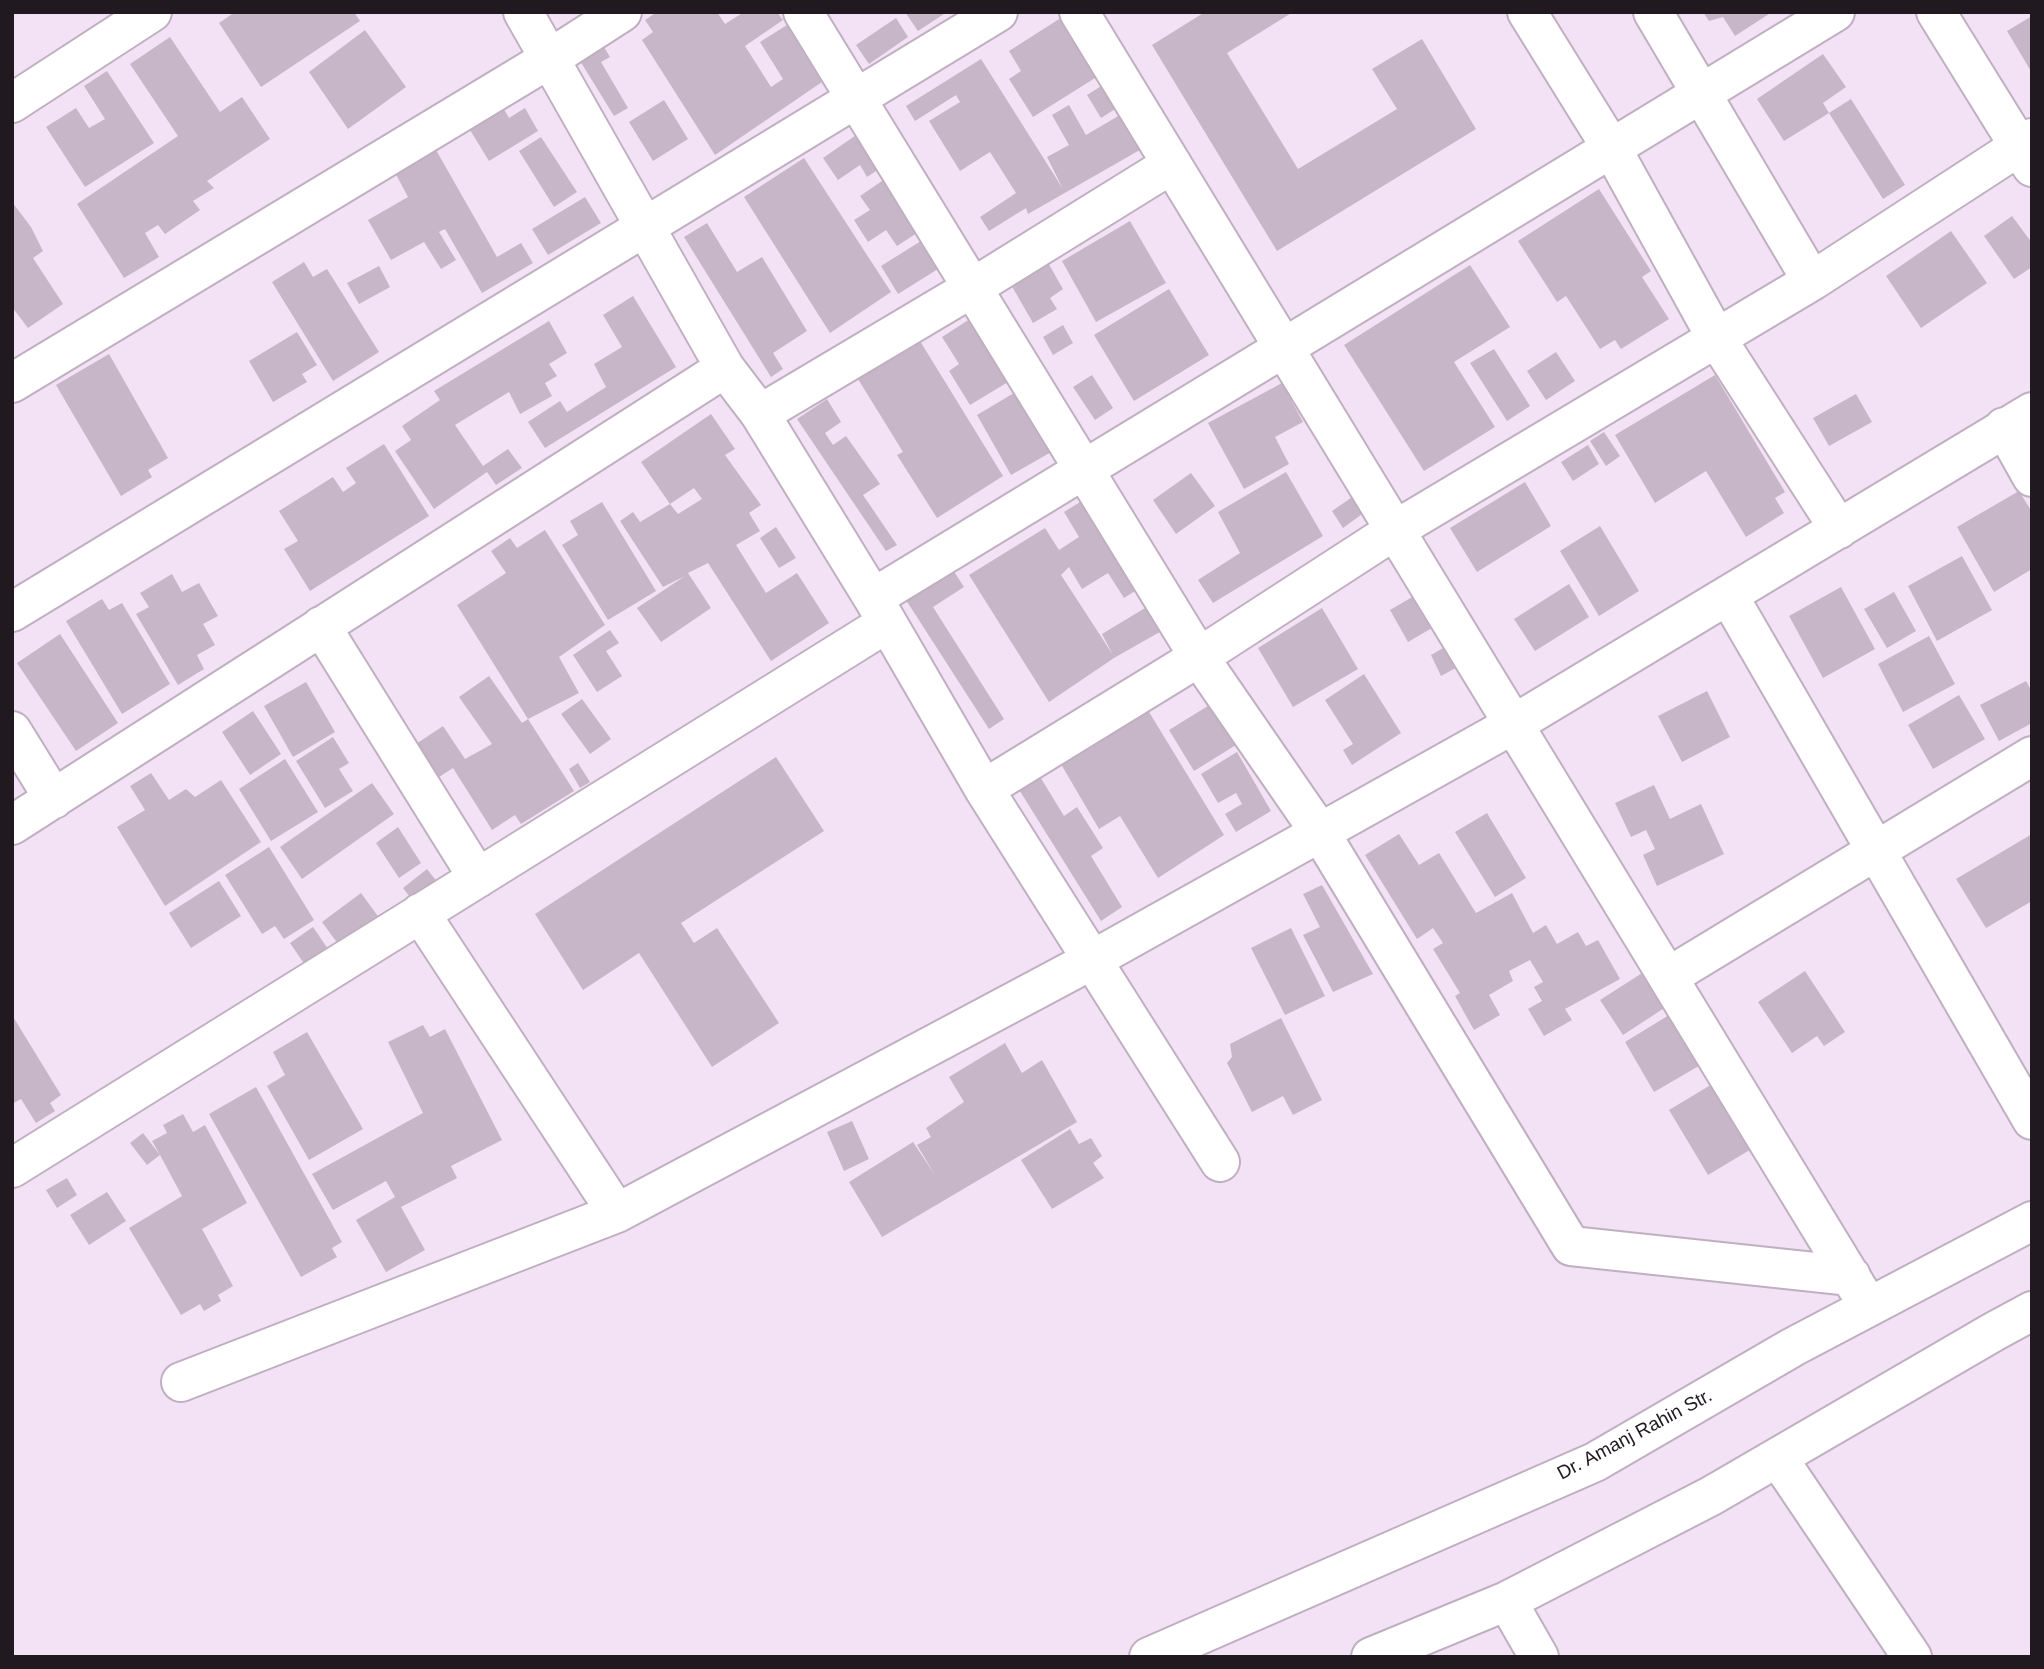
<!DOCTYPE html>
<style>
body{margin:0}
#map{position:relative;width:2044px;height:1669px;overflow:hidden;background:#f3e2f5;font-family:Arial,sans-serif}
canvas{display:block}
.frame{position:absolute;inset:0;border:14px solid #201a20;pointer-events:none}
</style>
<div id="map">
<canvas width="2044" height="1669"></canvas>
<div class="frame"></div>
</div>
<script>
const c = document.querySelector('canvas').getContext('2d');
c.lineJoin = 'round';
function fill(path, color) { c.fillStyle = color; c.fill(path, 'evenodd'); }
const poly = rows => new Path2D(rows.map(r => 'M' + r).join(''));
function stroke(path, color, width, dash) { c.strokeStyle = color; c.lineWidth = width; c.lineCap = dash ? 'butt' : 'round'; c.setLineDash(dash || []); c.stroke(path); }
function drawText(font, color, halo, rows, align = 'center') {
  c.font = font + ' Arial,sans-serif'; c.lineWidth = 6; c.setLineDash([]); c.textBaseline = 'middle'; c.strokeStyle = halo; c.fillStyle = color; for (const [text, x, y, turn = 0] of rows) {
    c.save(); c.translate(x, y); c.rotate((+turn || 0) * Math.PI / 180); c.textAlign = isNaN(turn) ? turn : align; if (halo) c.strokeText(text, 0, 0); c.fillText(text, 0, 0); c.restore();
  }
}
fill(poly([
 [235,12,273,12,275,14,278,12,354,12,360,21,261,87,219,23],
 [657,12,717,12,725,24,744,12,777,12,783,20,745,46,771,87,783,79,760,42,787,25,822,82,715,155,642,40,653,32,645,20],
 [905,12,947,12,918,31],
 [1205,12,1293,12,1227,53,1298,169,1397,109,1372,69,1422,39,1476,129,1277,251,1152,45],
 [1703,12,1772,12,1735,36,1723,17,1709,21],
 [1067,14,1103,73,1033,117,1009,79,1021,71,1009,51],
 [2032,16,2032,73,2007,31],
 [896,18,908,37,869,64,856,45],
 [365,30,406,87,348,129,309,72],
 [170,37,220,112,242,97,270,139,207,181,214,188,193,201,200,210,165,234,158,225,145,233,159,257,124,278,77,204,178,136,130,64],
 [601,42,610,57,601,62,628,108,614,116,577,56],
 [1823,54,1846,87,1823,103,1829,113,1851,99,1905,185,1883,199,1829,113,1784,141,1757,99],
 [981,59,1063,189,1047,157,1069,145,1052,115,1069,105,1086,135,1125,112,1145,147,1028,214,1026,208,989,231,980,217,1016,193,990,152,960,171,929,121,960,102,956,95,915,121,906,106],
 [107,71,154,143,85,187,46,127,76,108,89,128,105,119,84,86],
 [1106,83,1120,106,1101,118,1087,95],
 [664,100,688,139,653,161,629,122],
 [501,104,509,118,525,108,538,131,489,161,467,125],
 [859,133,882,167,867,177,860,165,838,180,823,158],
 [541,137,577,192,554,207,519,151],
 [432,143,497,257,521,243,533,263,482,293,445,229,439,232,456,260,441,269,424,242,391,260,368,220,408,197,392,167],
 [804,158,891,292,830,333,744,197],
 [885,179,920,231,897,246,886,230,868,242,854,220,870,210,860,196],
 [1599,189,1651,271,1642,277,1669,319,1621,349,1615,340,1600,349,1566,296,1557,302,1518,241],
 [585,197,601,223,548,255,532,229],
 [12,202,31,227,43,251,33,258,63,304,28,328,12,307],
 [2012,216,2032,243,2032,267,2014,279,1984,236],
 [1130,221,1166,283,1096,322,1062,261],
 [707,223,737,272,762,257,807,331,773,353,783,369,771,377,684,237],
 [1951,231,1987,283,1921,328,1886,276],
 [921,241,938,269,898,294,881,266],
 [1047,261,1063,289,1050,298,1057,309,1033,323,1010,283],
 [304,262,313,277,327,269,379,352,333,381,272,282],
 [1470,265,1510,327,1454,362,1495,427,1424,471,1344,345],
 [379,266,390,287,359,304,347,283],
 [1169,289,1209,355,1134,401,1094,335],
 [633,296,676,367,545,448,528,422,560,401,567,412,606,387,594,364,622,347,603,315],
 [973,317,1013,379,970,405,949,371,959,364,942,337],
 [549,321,567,353,549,364,557,376,545,383,552,396,520,414,509,392,455,425,483,466,508,449,522,468,496,485,487,472,434,509,395,451,411,440,402,426,440,400,434,391],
 [1063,325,1073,343,1053,355,1043,337],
 [297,332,317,365,302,374,307,382,273,402,249,361],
 [920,341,1003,476,937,518,897,455,903,452,858,379],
 [1494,349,1530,406,1507,421,1470,363],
 [1556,352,1575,381,1546,400,1527,371],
 [109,354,168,458,148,470,152,477,121,496,56,385],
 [1092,375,1113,408,1095,420,1073,387],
 [1715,375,1785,492,1775,498,1784,513,1746,537,1706,471,1655,503,1615,435],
 [1282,383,1303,422,1275,437,1289,464,1244,489,1208,423],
 [1019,390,1053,451,1011,475,977,415],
 [1856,394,1872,422,1829,446,1813,418],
 [827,399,841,422,825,433,833,445,846,436,880,484,863,495,897,545,886,551,797,419],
 [711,414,735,449,725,455,761,505,749,513,760,531,736,545,766,593,797,573,829,623,771,661,708,563,688,573,711,608,661,642,637,608,685,576,663,587,620,521,633,512,640,522,670,504,678,514,702,499,694,488,670,504,641,462],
 [1604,432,1620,456,1606,466,1590,441],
 [384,444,429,516,310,591,284,549,298,541,279,511,333,477,343,492,356,483,346,468],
 [1588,445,1599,464,1573,481,1561,462],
 [1286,472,1323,536,1213,603,1198,580,1240,553,1218,512],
 [1191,473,1215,506,1176,534,1153,500],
 [1525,482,1551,526,1477,572,1450,528],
 [2019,491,2032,512,2032,569,1994,592,1957,527],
 [1358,493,1369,509,1343,528,1332,511],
 [1085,499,1140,588,1124,598,1108,573,1082,589,1069,567,1061,575,1113,655,1102,634,1150,605,1165,629,1114,658,1049,702,969,575,1045,528,1059,550,1079,537,1064,512],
 [602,502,656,591,608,620,562,545,578,535,570,521],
 [1600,526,1639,591,1599,616,1560,551],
 [776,527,796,558,779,568,760,538],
 [545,530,605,625,559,657,579,693,528,719,574,791,521,824,515,815,492,830,453,768,436,779,413,746,443,726,465,759,492,744,459,697,489,676,522,723,528,719,457,605,506,573,491,551,510,538,517,548],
 [1962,556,1992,610,1937,641,1908,586],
 [953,570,964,587,933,607,1004,719,989,729,906,600],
 [172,574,182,592,199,583,218,616,203,624,215,645,197,655,204,669,178,685,136,614,149,607,140,593],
 [1569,584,1589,617,1535,651,1514,619],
 [1841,587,1875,649,1823,678,1789,616],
 [1894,592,1916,631,1887,648,1864,609],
 [1419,593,1437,625,1408,642,1390,610],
 [102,599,109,610,122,603,170,684,122,714,66,621],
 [1322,608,1358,669,1293,707,1258,648],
 [610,630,619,643,606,651,622,676,597,692,573,655],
 [60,634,118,723,76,751,17,663],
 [1929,636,1955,684,1903,712,1878,664],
 [1450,644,1461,665,1441,676,1431,655],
 [1364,674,1401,733,1352,765,1343,750,1353,744,1325,700],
 [2026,681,2032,692,2032,723,1999,741,1980,705],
 [306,682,335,732,293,757,264,706],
 [1707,691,1730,737,1682,762,1658,716],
 [1959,695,1985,739,1933,769,1908,725],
 [582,699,611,739,590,754,561,714],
 [1211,704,1236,745,1194,771,1169,730],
 [1146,707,1224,835,1158,878,1120,816,1099,829,1058,759],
 [253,711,281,754,250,775,222,732],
 [333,737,349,763,339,769,353,791,325,808,296,761],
 [1237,752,1271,811,1236,832,1225,814,1242,804,1236,793,1218,803,1201,774],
 [776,757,824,831,681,923,694,943,717,928,779,1023,712,1067,639,953,583,990,535,914],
 [285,759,318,812,271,841,239,789],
 [578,763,590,782,580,788,569,769],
 [151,773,169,800,186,789,195,797,221,780,261,842,165,906,117,827,145,810,130,786],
 [1039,775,1064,816,1077,807,1103,848,1091,856,1122,907,1101,921,1018,788],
 [372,783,394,814,302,879,280,847],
 [1654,785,1670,819,1701,804,1724,854,1657,886,1643,855,1655,849,1646,830,1631,837,1615,803],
 [1487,813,1526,878,1495,897,1455,832],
 [398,827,421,863,399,878,376,843],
 [1399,834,1419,865,1439,853,1476,913,1512,893,1533,933,1546,925,1557,944,1578,932,1586,946,1598,940,1620,979,1565,1009,1572,1020,1544,1036,1528,1009,1542,1001,1534,987,1543,982,1530,960,1509,971,1513,981,1489,995,1500,1015,1474,1030,1455,996,1460,993,1433,949,1443,943,1433,928,1417,939,1365,855],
 [2032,834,2032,901,1986,928,1956,879],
 [269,847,314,920,284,939,275,926,262,934,225,875],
 [427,869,438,883,413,901,403,888],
 [219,881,241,916,191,948,169,913],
 [1322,885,1373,974,1333,992,1303,935,1320,927,1303,894],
 [361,893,380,919,341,948,322,922],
 [313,927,328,949,305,965,290,943],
 [1291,928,1325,996,1285,1015,1251,948],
 [1650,968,1672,1003,1623,1035,1600,1000],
 [1805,971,1845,1032,1824,1046,1817,1036,1792,1053,1758,1002],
 [1674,1012,1704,1063,1654,1092,1625,1042],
 [12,1015,61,1095,50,1103,55,1111,36,1123,21,1099,12,1104],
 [1281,1018,1322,1100,1293,1115,1283,1096,1252,1112,1227,1063,1232,1057,1230,1044],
 [423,1025,430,1037,445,1029,502,1140,451,1166,457,1178,401,1207,425,1250,386,1272,356,1220,395,1197,386,1181,333,1210,312,1174,423,1113,388,1042],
 [307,1032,363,1129,309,1160,267,1086,285,1075,273,1052],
 [1005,1043,1022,1073,1042,1060,1077,1122,882,1237,849,1182,913,1142,935,1175,917,1145,931,1137,926,1128,964,1102,949,1077],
 [1714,1083,1753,1148,1708,1175,1669,1110],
 [256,1087,342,1242,332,1248,337,1257,301,1277,209,1114],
 [183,1114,193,1132,205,1125,247,1203,202,1229,233,1286,218,1295,221,1301,204,1311,200,1304,181,1315,129,1228,182,1196,160,1155,147,1165,130,1143,143,1133,160,1155,152,1141,167,1133,163,1125],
 [852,1121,869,1159,844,1171,827,1132],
 [1070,1129,1079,1144,1091,1138,1102,1156,1093,1163,1104,1178,1052,1209,1021,1160],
 [67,1178,77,1195,57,1208,46,1190],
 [107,1192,126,1221,89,1245,70,1215]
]), '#c6b6c8');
const minor = poly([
 [523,12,725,368,760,414,873,598,984,789,1220,1162],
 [803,12,1199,657,1321,834,1571,1246,1851,1276],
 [1079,12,1869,1307],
 [1527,12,1612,149,1717,339,1839,529],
 [1653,12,1812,281],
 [1936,12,2032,167],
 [12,103,152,12],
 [12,383,549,59,622,12],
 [760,414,972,288,1172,164],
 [2004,427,2032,477],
 [1728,595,2032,1120],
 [873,598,1835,12],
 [12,612,998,12],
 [321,626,478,878],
 [12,731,54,799],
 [984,789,1199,657,1395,530,1812,281,2032,138],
 [12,825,725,368],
 [420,913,617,1213],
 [1668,977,2032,756],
 [12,1168,887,623],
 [181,1382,617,1213,1092,960,1514,724,2032,412],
 [1778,1458,1912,1657],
 [1507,1601,1539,1657],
 [1149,1657,1595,1462,1793,1347,2032,1221],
 [1371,1657,1507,1601,1711,1496,1995,1331,2032,1311]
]);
stroke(minor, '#bfafc1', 42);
stroke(minor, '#fff', 38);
drawText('19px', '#201a20', '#fff', [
 ["Dr. Amanj Rahin Str.",1635,1435,-28]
]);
</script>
